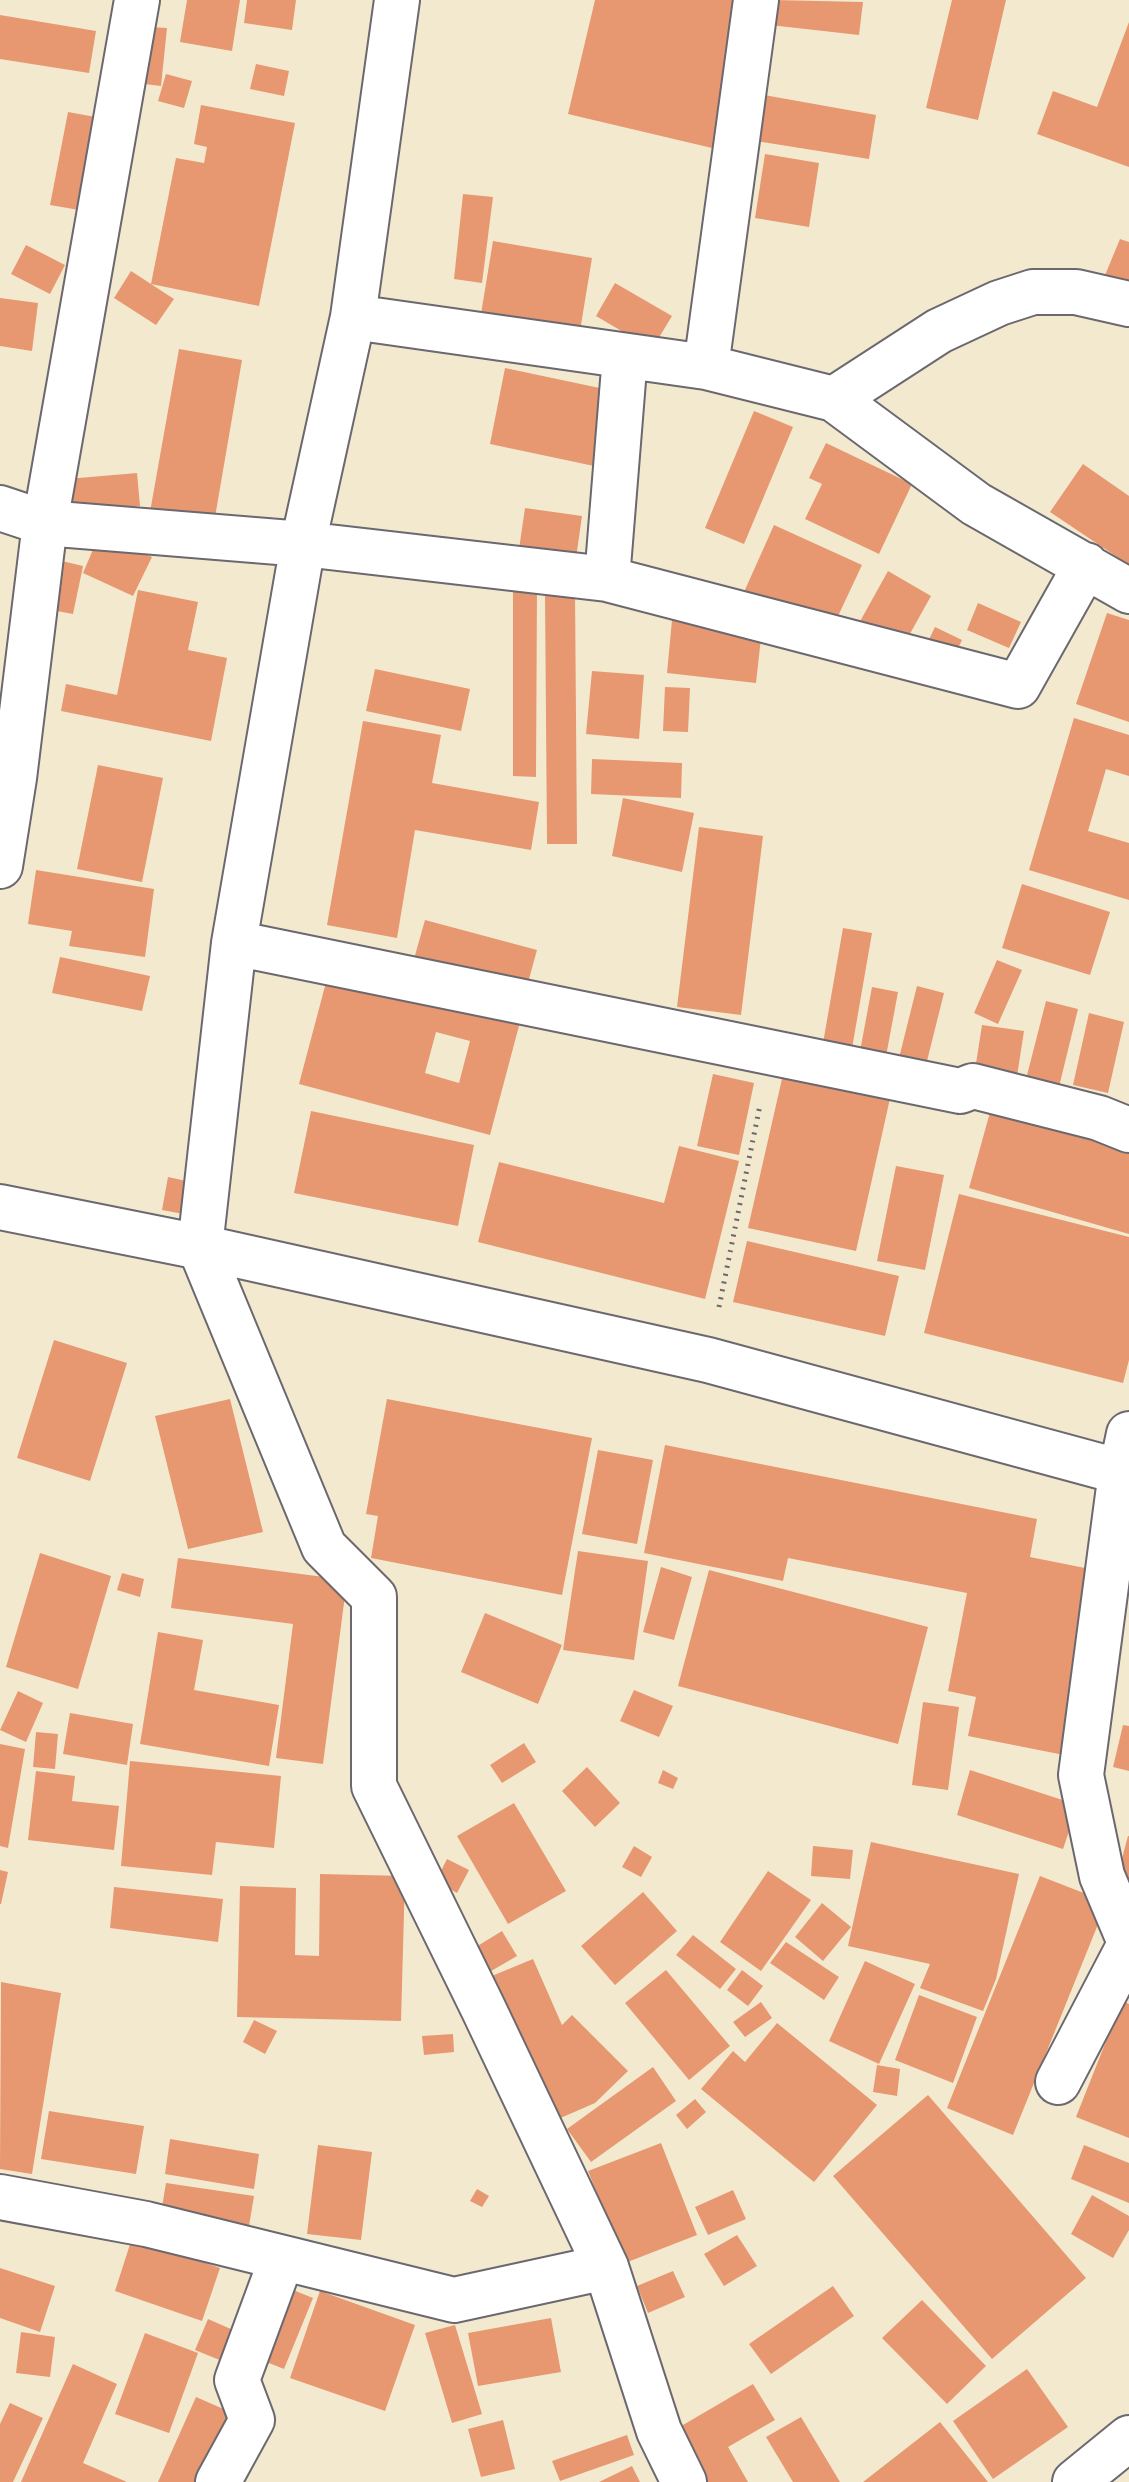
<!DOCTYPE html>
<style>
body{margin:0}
canvas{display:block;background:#f3e9cf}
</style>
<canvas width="1129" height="2482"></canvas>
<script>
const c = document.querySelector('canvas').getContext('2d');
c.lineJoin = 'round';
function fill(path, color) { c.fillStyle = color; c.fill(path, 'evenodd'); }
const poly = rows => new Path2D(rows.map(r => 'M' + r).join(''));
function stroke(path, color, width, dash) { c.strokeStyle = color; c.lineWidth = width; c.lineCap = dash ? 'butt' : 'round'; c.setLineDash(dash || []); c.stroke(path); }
fill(poly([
 [187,0,240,0,232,51,180,42],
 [247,0,296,0,292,30,244,23],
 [595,0,746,0,712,148,568,114],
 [773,0,863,2,859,35,770,25],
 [952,0,1006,0,978,120,926,108],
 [0,15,96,31,89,73,0,59],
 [1129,22,1129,167,1037,134,1053,91,1097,107],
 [133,26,167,28,161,86,128,82],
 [256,64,289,71,284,96,250,89],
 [166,74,192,81,184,108,158,101],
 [764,95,876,115,869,159,756,141],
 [201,105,295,123,259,306,151,284,176,158,204,163,207,147,194,144],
 [68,112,101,118,85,211,50,205],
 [765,154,819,163,809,227,755,218],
 [463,194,493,197,482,283,454,279],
 [1120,239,1129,242,1129,290,1103,280],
 [493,241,592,258,578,343,479,326],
 [26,245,65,265,50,294,11,274],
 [131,271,174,299,156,325,114,298],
 [615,283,672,316,652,349,596,316],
 [0,298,38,303,32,351,0,346],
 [179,349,242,360,214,523,150,512],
 [505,368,609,390,594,466,490,444],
 [754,411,793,427,744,544,705,528],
 [826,443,912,484,879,554,805,519,822,484,809,478],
 [1083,464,1129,496,1129,565,1050,512],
 [137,473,140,506,71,512,67,479],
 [525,508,582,516,575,565,518,556],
 [774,525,862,565,831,631,744,592],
 [100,533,152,557,133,596,83,573],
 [45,557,83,566,73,614,35,607],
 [888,571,931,596,902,648,858,625],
 [513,588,537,588,536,777,513,776],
 [138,590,198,602,188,650,227,658,211,741,61,711,66,684,117,695],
 [575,592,577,844,547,844,545,593],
 [978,603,1021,622,1009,648,967,630],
 [1107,613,1129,620,1129,722,1076,704],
 [672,620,762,629,756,683,667,673],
 [935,627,962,640,949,667,922,654],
 [375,669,470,689,461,731,366,711],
 [592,671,644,675,639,739,586,734],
 [665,687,690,688,688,732,663,731],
 [1074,718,1129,735,1129,776,1106,769,1088,831,1129,843,1129,900,1029,870],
 [363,721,441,735,432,783,539,802,531,850,415,830,397,938,327,925],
 [592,759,682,763,681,798,591,794],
 [98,765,163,778,142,882,77,869],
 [623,798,694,813,682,872,612,856],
 [699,827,763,836,741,1015,677,1007],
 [36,870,154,889,145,957,69,946,72,931,28,924],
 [1022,884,1110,912,1090,975,1002,948],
 [425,920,537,950,524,997,412,966],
 [843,928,872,933,851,1054,822,1049],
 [60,957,150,976,142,1011,52,993],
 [997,960,1022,970,998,1024,974,1013],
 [329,971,520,1022,490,1135,299,1084],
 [436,1032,470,1041,459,1083,425,1073],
 [917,986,944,993,923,1077,896,1070],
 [872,987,898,992,884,1067,858,1062],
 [1046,1001,1078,1009,1057,1095,1024,1087],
 [1089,1013,1124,1022,1108,1093,1073,1085],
 [982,1025,1024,1031,1017,1076,975,1070],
 [784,1070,891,1094,856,1251,748,1228],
 [713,1074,754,1083,739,1155,697,1146],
 [992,1105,1129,1143,1129,1234,969,1188],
 [311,1111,474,1145,458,1226,294,1193],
 [679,1146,739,1161,705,1299,478,1242,499,1162,664,1203],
 [896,1166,944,1175,925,1270,877,1261],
 [168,1177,195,1183,189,1215,162,1210],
 [959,1194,1129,1237,1129,1360,1123,1383,924,1333],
 [747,1241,899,1276,885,1336,733,1302],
 [54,1340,127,1363,90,1481,17,1458],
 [230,1399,263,1532,188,1549,155,1416],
 [387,1399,592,1438,562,1595,371,1558,378,1516,366,1514],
 [665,1445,1037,1519,1030,1557,1100,1571,1064,1755,968,1736,976,1697,948,1691,967,1593,788,1558,783,1581,644,1553],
 [598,1450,653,1460,637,1544,582,1534],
 [578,1551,648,1561,634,1660,563,1650],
 [40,1553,111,1576,78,1689,6,1667],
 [178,1558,347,1580,323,1764,276,1758,293,1624,171,1608],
 [661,1567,692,1577,674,1640,643,1632],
 [709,1570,928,1627,898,1744,678,1686],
 [122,1573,144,1579,140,1597,117,1590],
 [485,1613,562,1645,538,1704,461,1672],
 [158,1632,203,1640,194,1690,279,1705,269,1766,140,1744],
 [634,1690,673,1706,659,1737,620,1721],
 [18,1691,43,1703,26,1742,0,1730],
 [923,1702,959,1707,948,1790,912,1785],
 [70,1713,133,1724,127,1765,63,1754],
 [1123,1725,1129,1726,1129,1771,1113,1767],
 [36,1732,58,1734,55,1769,33,1767],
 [524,1743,536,1762,502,1783,490,1765],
 [0,1744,25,1749,8,1848,0,1846],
 [130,1761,281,1776,274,1848,216,1842,212,1875,121,1866],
 [587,1767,620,1803,595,1827,562,1791],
 [663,1770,678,1778,673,1789,658,1783],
 [970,1770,1078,1805,1063,1849,957,1815],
 [36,1771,75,1776,72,1801,119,1806,114,1850,28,1840],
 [514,1803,566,1891,508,1924,457,1836],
 [1128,1836,1129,1836,1129,1885,1116,1881],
 [871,1842,1019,1874,996,1979,983,2011,920,1988,930,1964,848,1946],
 [634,1846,652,1857,641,1877,622,1867],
 [813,1846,853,1850,850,1879,811,1876],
 [447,1859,469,1870,457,1893,436,1881],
 [0,1870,8,1872,1,1904,0,1904],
 [768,1871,811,1900,761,1971,720,1942],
 [320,1874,405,1876,401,2021,237,2017,240,1886,296,1888,295,1955,319,1956],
 [1040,1876,1107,1902,1013,2135,947,2108],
 [114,1887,223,1899,218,1942,110,1928],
 [643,1892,677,1931,615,1985,581,1946],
 [822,1903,851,1927,823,1961,795,1937],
 [502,1931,517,1956,486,1974,471,1950],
 [693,1935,736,1969,720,1989,676,1955],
 [786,1942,839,1977,824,2000,770,1963],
 [533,1959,562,2025,572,2015,628,2071,595,2103,549,2123,487,1978],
 [865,1961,915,1984,879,2064,829,2041],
 [666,1970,730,2046,689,2080,625,2003],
 [742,1970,763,1986,748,2006,727,1990],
 [1,1982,61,1993,32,2174,0,2169],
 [919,1995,977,2017,953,2083,895,2060],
 [1122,2001,1129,2004,1129,2138,1076,2117],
 [761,2002,772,2018,745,2037,733,2022],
 [254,2020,277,2031,265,2054,243,2042],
 [777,2023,877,2105,814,2182,701,2089,733,2051,745,2062],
 [453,2034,454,2052,424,2055,422,2036],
 [877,2065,900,2069,897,2096,873,2092],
 [653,2067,676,2101,591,2162,567,2129],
 [928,2095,1086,2278,992,2359,833,2176],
 [695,2099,706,2112,687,2129,676,2115],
 [49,2111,144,2126,136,2174,41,2159],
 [170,2139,259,2154,254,2189,165,2174],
 [661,2143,697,2235,625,2263,588,2171],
 [318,2145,372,2152,361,2240,307,2234],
 [1084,2145,1129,2163,1129,2203,1071,2179],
 [166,2183,254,2196,249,2226,161,2213],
 [477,2189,489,2196,482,2207,470,2201],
 [733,2190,746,2219,708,2235,695,2207],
 [1092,2195,1129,2216,1129,2230,1113,2258,1071,2234],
 [737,2235,757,2266,724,2286,704,2254],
 [132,2238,220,2268,202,2321,115,2291],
 [0,2268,55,2286,40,2332,0,2318],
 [673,2271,685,2297,648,2313,637,2286],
 [833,2286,854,2316,771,2374,749,2344],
 [288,2288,313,2298,284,2369,259,2359],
 [320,2291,415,2325,385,2411,290,2378],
 [922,2300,986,2366,947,2404,882,2338],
 [551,2318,561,2372,478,2386,468,2333],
 [208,2319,240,2333,227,2363,195,2350],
 [455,2325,482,2414,452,2423,425,2333],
 [21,2332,55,2337,50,2377,16,2373],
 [145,2333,198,2353,169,2433,115,2414],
 [73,2364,117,2384,83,2463,127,2482,21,2482],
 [1027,2369,1068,2427,993,2479,953,2421],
 [753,2384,775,2420,728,2447,748,2482,701,2482,671,2432],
 [196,2397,235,2414,205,2482,158,2482],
 [10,2403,43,2418,13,2482,0,2482,0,2424],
 [801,2417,840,2482,793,2482,766,2437],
 [503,2420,515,2469,481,2477,468,2429],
 [940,2422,988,2482,863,2482],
 [627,2435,634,2455,560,2481,552,2461],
 [632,2466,640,2482,599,2482]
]), '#e79871');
const street = poly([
 [397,0,353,317,303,544,234,943,200,1247,324,1547,374,1597,374,1786,483,2008,606,2267,659,2431,684,2482],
 [353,317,706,367,834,399,976,504,1129,591],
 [706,367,756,0],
 [834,399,939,331,999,303,1033,292,1076,292,1129,304],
 [0,508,45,523,303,544,607,579,1018,686,1086,565],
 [607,579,625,356],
 [0,866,14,778,45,523,137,0],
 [234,943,960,1091,973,1086,1099,1118,1129,1130],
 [0,1207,200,1247,708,1360,1129,1474],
 [1129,1434,1121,1472,1081,1775,1102,1876,1129,1940],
 [1058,2082,1129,1946],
 [0,2197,146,2224,454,2300,606,2267],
 [218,2482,252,2420,237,2380,282,2258]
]);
const primary = poly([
 [1075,2482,1129,2438]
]);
stroke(street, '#6b686f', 48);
stroke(primary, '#6b686f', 48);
stroke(poly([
 [719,1307,760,1105]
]), '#6b686f', 5, [2, 6]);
stroke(street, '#fff', 44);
stroke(primary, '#fff', 44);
</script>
